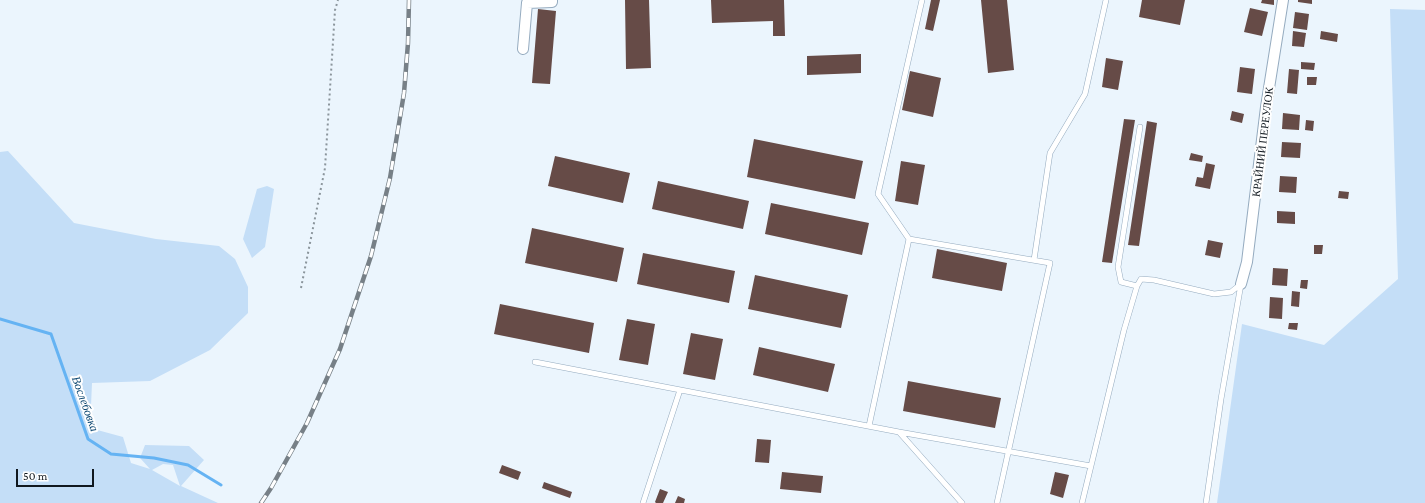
<!DOCTYPE html>
<meta charset="utf-8">
<style>
body{margin:0}
#map{position:relative;width:1425px;height:503px;overflow:hidden;background:#ebf5fd;font-family:"Crimson Pro",serif}
canvas{display:block}
.scale{position:absolute;left:16px;top:469px;width:78px;height:18px;box-sizing:border-box;border:2px solid #10181f;border-top:0;padding-left:5px;font-size:12px;line-height:14px;white-space:nowrap;color:#10181f;-webkit-text-stroke:3px #fff;paint-order:stroke}
</style>
<div id="map">
<canvas width="1425" height="503"></canvas>
<div class="scale">50 m</div>
</div>
<script>
const c = document.querySelector('canvas').getContext('2d');
c.lineJoin = 'round';
function fill(path, color) { c.fillStyle = color; c.fill(path, 'evenodd'); }
const poly = rows => new Path2D(rows.map(r => 'M' + r).join(''));
function stroke(path, color, width, dash) { c.strokeStyle = color; c.lineWidth = width; c.lineCap = dash ? 'butt' : 'round'; c.setLineDash(dash || []); c.stroke(path); }
function drawText(font, color, halo, rows, align = 'center') {
  c.font = font + ' "Crimson Pro",serif'; c.lineWidth = 4; c.setLineDash([]); c.textBaseline = 'middle'; c.strokeStyle = halo; c.fillStyle = color; for (const [text, x, y, turn = 0] of rows) {
    c.save(); c.translate(x, y); c.rotate((+turn || 0) * Math.PI / 180); c.textAlign = isNaN(turn) ? turn : align; if (halo) c.strokeText(text, 0, 0); c.fillText(text, 0, 0); c.restore();
  }
}
fill(poly([
 [1390,9,1425,10,1425,503,1217,503,1242,324,1324,345,1398,279],
 [8,151,74,223,156,239,219,246,235,259,248,287,248,313,210,350,150,381,92,383,90,428,123,437,131,463,150,469,140,458,145,445,189,446,204,460,181,486,218,503,0,503,0,152],
 [163,464,173,465,180,486,152,470],
 [267,186,274,189,265,247,252,258,243,239,257,189]
]), '#c4def7');
stroke(poly([
 [0,319,51,334,88,439,111,454,154,458,188,465,221,485]
]), '#65b3f3', 3);
fill(poly([
 [625,0,649,0,651,68,626,69],
 [711,0,784,0,785,36,773,36,773,21,712,23],
 [931,0,940,0,933,31,925,29],
 [981,0,1007,0,1014,70,988,73],
 [1142,0,1185,0,1180,25,1139,17],
 [1262,0,1274,0,1274,5,1261,3],
 [1298,0,1312,0,1312,4,1298,2],
 [1250,8,1268,12,1262,36,1244,32],
 [538,9,556,11,550,84,532,83],
 [1295,12,1309,14,1307,30,1293,28],
 [1293,31,1306,33,1304,47,1292,46],
 [1321,31,1338,34,1337,42,1320,39],
 [861,54,861,73,807,75,807,56],
 [1106,58,1123,61,1118,90,1102,87],
 [1301,62,1315,63,1314,70,1301,69],
 [1240,67,1255,69,1252,94,1237,92],
 [1289,69,1299,70,1297,94,1287,93],
 [910,71,941,78,933,117,902,110],
 [1307,77,1317,77,1316,85,1307,85],
 [1232,111,1244,114,1242,123,1230,120],
 [1283,113,1300,115,1299,130,1282,129],
 [1124,119,1135,120,1112,263,1102,262],
 [1306,120,1314,121,1313,131,1305,130],
 [1147,121,1157,123,1139,246,1128,245],
 [754,139,863,161,855,199,747,177],
 [1282,142,1301,143,1300,158,1281,157],
 [1191,153,1203,156,1202,162,1189,160],
 [555,156,630,173,623,203,548,186],
 [901,161,925,165,918,205,895,201],
 [1206,163,1215,165,1210,189,1195,186,1197,177,1203,178],
 [1280,176,1297,177,1296,193,1279,192],
 [658,181,749,201,743,229,652,209],
 [1339,191,1349,192,1348,199,1338,198],
 [771,203,869,223,862,255,765,234],
 [1277,211,1295,212,1295,224,1277,223],
 [532,228,624,248,617,282,525,263],
 [1208,240,1223,243,1220,258,1205,255],
 [1314,245,1323,245,1322,254,1314,254],
 [937,249,1007,263,1002,291,932,278],
 [643,253,735,271,729,303,637,284],
 [1273,268,1288,269,1287,286,1272,285],
 [755,275,848,295,841,328,748,309],
 [1301,280,1308,280,1307,289,1300,288],
 [1292,291,1300,292,1299,307,1291,306],
 [1270,297,1283,298,1282,319,1269,318],
 [500,304,594,323,589,353,494,334],
 [627,319,655,324,648,365,619,360],
 [1289,323,1298,323,1297,330,1288,329],
 [691,333,723,339,715,380,683,374],
 [759,347,835,364,828,392,753,375],
 [908,381,1001,398,995,428,903,411],
 [757,439,771,440,769,463,755,462],
 [502,465,521,472,518,480,499,473],
 [782,472,823,476,821,493,780,489],
 [1055,472,1069,475,1063,498,1050,494],
 [544,482,572,492,570,498,542,488],
 [660,489,668,492,663,503,656,503,655,502],
 [678,496,685,499,684,503,675,503]
]), '#664b47');
const lane = poly([
 [909,239,1050,263,997,503],
 [1034,260,1050,153,1085,94,1106,0],
 [1137,286,1121,282,1118,267,1140,127],
 [535,362,899,432,962,503],
 [869,426,909,239,878,194,922,0],
 [899,432,1091,466],
 [643,503,680,390],
 [1082,503,1124,330,1137,286,1141,279,1154,280,1214,294,1231,292,1241,284],
 [1206,503,1221,399,1241,284]
]);
const street = poly([
 [523,49,527,3,552,2,552,0],
 [1241,284,1247,262,1266,107,1283,0]
]);
stroke(lane, '#95abbf', 6);
stroke(street, '#95abbf', 12);
stroke(poly([
 [301,288,325,168,335,10,338,0]
]), '#8b959c', 2, [2, 3]);
stroke(lane, '#fff', 5);
stroke(street, '#fff', 10);
const rail = poly([
 [261,503,271,488,307,423,340,349,371,256,390,178,404,93,408,43,409,0]
]);
stroke(rail, '#778087', 4.5);
stroke(rail, '#fff', 3, [9]);
drawText('11px', '#10181f', '#fff', [
 ["КРАЙНИЙ ПЕРЕУЛОК",1263,142,-83]
]);
drawText('italic 12px', '#0f4973', '#fff', [
 ["Вослебовка",85,404,70]
]);
</script>
